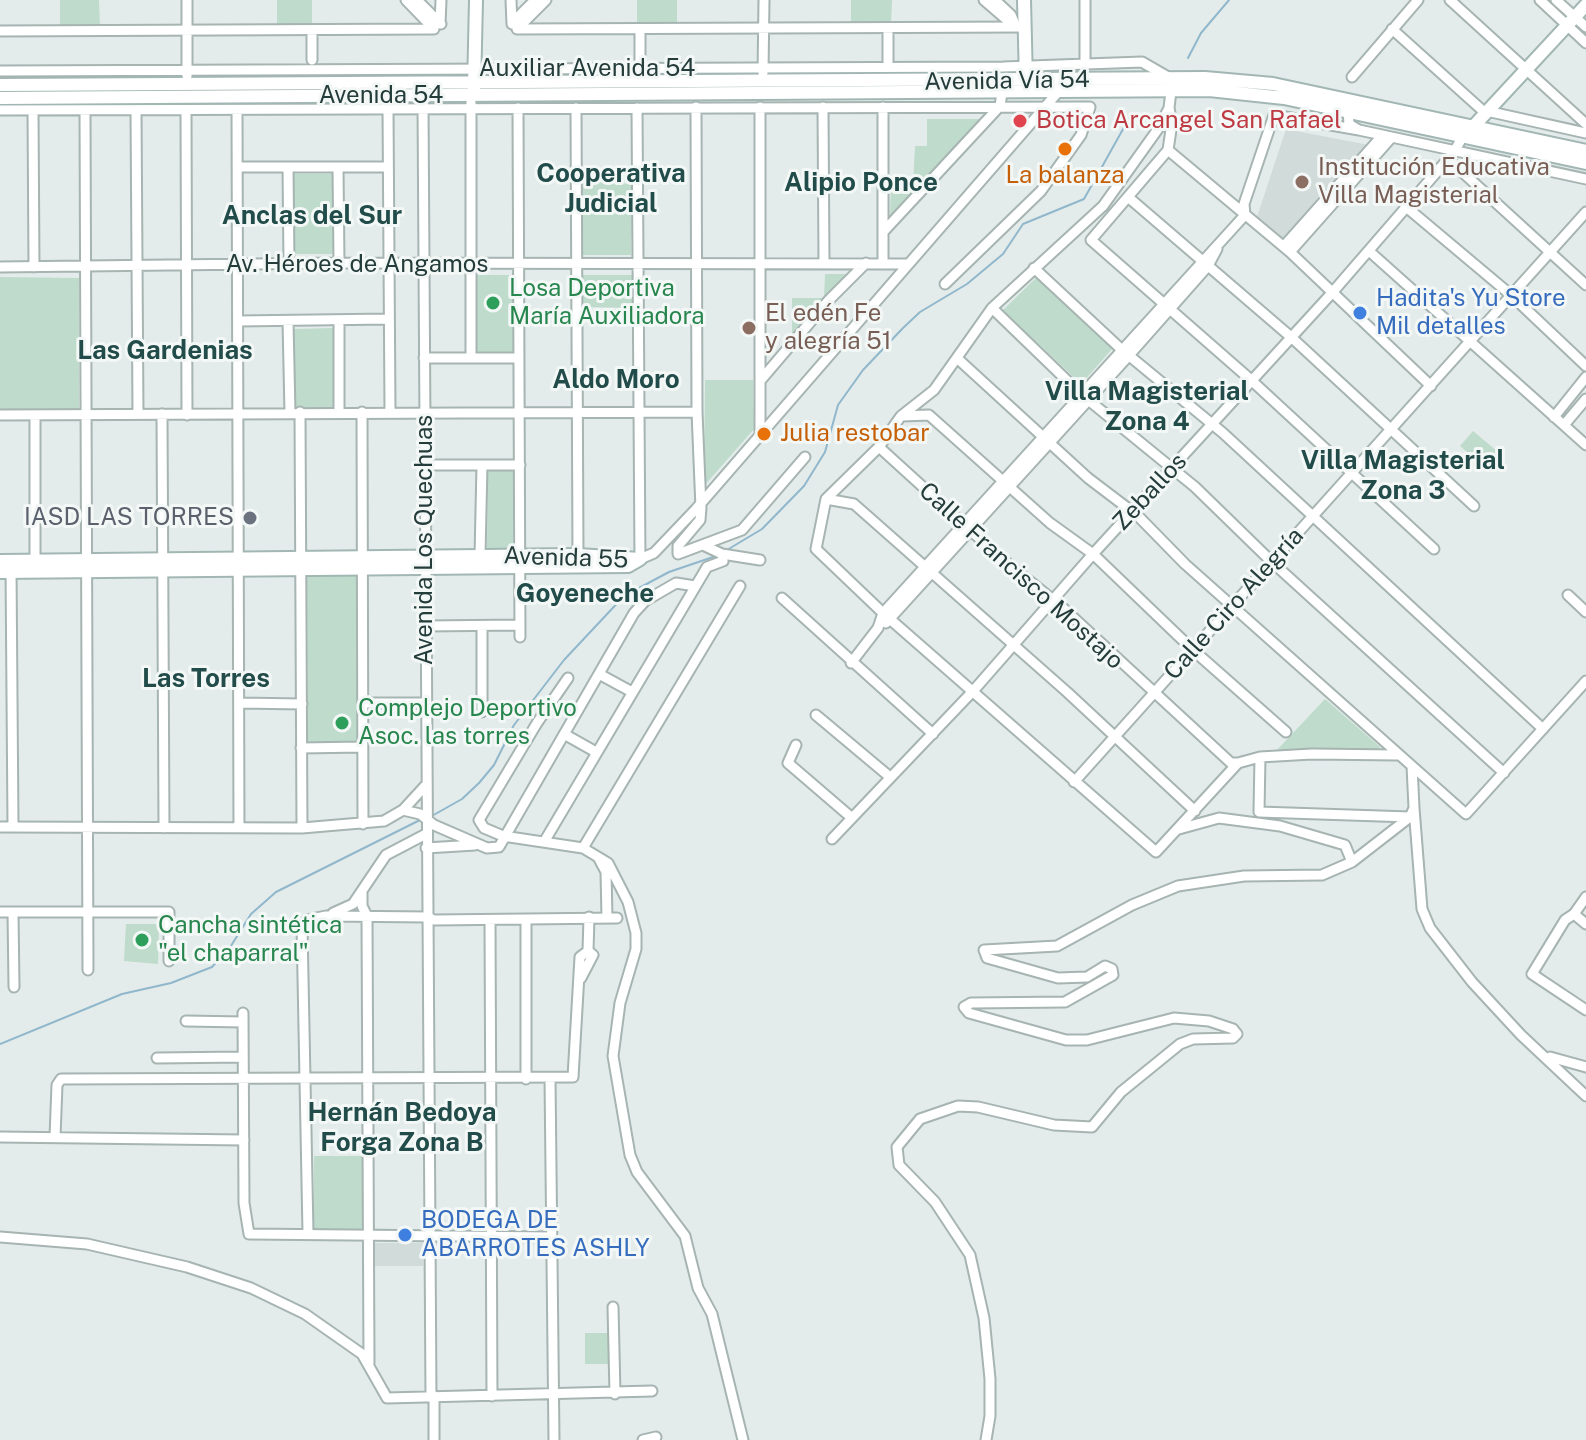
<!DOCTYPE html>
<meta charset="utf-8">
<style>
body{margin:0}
canvas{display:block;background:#e3ecea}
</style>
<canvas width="1586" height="1440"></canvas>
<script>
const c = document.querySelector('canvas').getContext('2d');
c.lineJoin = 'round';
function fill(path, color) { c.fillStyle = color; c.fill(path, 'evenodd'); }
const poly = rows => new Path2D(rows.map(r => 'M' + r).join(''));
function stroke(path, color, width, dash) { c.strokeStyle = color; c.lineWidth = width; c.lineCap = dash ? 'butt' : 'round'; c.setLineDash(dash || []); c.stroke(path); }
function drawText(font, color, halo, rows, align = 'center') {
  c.font = font + ' "Public Sans",sans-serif'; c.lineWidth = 6; c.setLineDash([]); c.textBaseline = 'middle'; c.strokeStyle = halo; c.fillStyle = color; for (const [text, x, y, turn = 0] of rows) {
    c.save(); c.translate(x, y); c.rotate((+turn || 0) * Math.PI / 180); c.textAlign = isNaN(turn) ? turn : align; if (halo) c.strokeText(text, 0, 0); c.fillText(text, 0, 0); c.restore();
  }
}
fill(poly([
 [1286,129,1369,145,1283,241,1256,220],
 [373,1243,423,1243,423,1266,373,1266]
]), '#d1dbd9');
fill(poly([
 [60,0,99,0,100,26,60,26],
 [277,0,312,0,312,24,277,24],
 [637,0,677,0,677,26,637,26],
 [851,0,892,0,891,25,851,25],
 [927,119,981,119,890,217,891,184,913,185,915,146,927,146],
 [293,174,334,174,334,254,294,254],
 [583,181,632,184,631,255,583,255],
 [825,274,852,274,792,334,792,298,824,298],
 [476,275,515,275,514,353,476,353],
 [583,275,633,275,633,308,583,307],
 [0,277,79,278,79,410,0,410],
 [1036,278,1112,349,1081,384,1003,310],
 [334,328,334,408,294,408,293,329],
 [705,380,753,380,754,429,704,486],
 [1473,431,1504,457,1491,472,1460,446],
 [488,468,513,469,513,548,487,548],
 [307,576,357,576,357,742,308,742],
 [1325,699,1380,747,1379,750,1276,751],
 [126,924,159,924,158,964,124,961],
 [314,1156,362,1156,362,1230,314,1230],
 [585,1333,610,1333,609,1364,585,1364]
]), '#bedbcb');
stroke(poly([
 [1188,58,1201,33,1229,0],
 [727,550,762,529,804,486,825,452,838,405,863,370,903,328,920,312,967,284,1003,254,1023,224,1084,199,1132,113],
 [430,817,462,799,479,783,494,765,514,725,564,660,624,596,669,572,719,555],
 [0,1044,122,994,171,983,212,967,229,949,251,914,276,892,420,820]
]), '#90b7cc', 2);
const street = poly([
 [406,0,434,29],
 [417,0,441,24],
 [511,0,512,24],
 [984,0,1013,25],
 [995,0,1011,15,1016,27],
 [1085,0,1085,63],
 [1450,0,1586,124],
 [1540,0,1586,43],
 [1556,0,1586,27],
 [512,23,535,0],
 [440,24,441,0],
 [517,29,1024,27],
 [517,29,546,0],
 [1392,29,1482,110,1586,133],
 [0,31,434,29],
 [312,60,312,34],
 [640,60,640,34],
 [888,62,888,33],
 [0,71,1003,67,1142,62,1168,77],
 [763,73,764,0],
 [187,76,187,0],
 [1352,77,1418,0],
 [1171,91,1169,108,1158,129,1103,206,992,308,934,390,901,416,879,447,826,499,816,549,883,613,1156,852,1238,763,1260,757,1312,754,1397,755],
 [423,103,431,1396],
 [696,107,697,412,701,508,700,520,678,546,678,554,742,530,805,457],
 [760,107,760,433],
 [823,107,824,263],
 [883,107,883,263],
 [388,108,390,411],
 [518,108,520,637],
 [576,108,578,555],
 [637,108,640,559,654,553,696,509,1058,92],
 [1169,108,1172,123,1168,150,1091,240,1251,380,1434,549],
 [0,110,1090,107,1081,135,1041,191,945,284],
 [33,110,34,267],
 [136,110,138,414],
 [186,110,187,415],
 [237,110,239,828],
 [85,111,88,970],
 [1348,111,1349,124,1359,130,1586,179],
 [1168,150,1290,252,1431,386],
 [1448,159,1586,285],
 [238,167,388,167],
 [288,167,289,264],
 [338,167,339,263],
 [1128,197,1291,337,1474,506],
 [1405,206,1511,295,1586,366],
 [884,231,1000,106,1003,86],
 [1284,246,1382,136],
 [1369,251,1586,445],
 [1290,252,1391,138],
 [0,267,339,263,907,264],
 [1034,268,1121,349,1223,433,1543,729],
 [992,308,1081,394,1195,487,1272,562,1504,773],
 [238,321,389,319],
 [288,321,290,413],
 [424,358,519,358],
 [471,358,471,102],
 [958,359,1088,478,1138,516,1185,564,1466,814,1586,681],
 [760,381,829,300,866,263],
 [300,412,302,828],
 [339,412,339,320],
 [362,412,363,824],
 [162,414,164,828],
 [0,415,697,412],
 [35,415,35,560],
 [902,416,929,415,1050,523,1093,554,1193,650,1286,732],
 [1554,417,1586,377],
 [1564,425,1586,399],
 [879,447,1001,558,1063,608,1231,763,1238,763],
 [425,465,520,465],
 [826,499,854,504,1067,692,1195,811],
 [722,554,760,560],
 [480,556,482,465],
 [11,567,13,827],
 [1568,595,1586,612],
 [782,598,933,734],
 [886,623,1124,361,1208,266,1217,249],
 [425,626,520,625],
 [851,663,878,628,883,613,1245,215,1244,204,1274,115,1359,130],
 [599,674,632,692],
 [568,678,537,723,479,820,484,828,503,836,583,848,608,863,628,902,636,933,636,949,620,1003,613,1056,630,1155,637,1172,685,1236,698,1288,712,1314,743,1440],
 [240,703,302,704],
 [363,703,425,703],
 [482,712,482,626],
 [816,715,890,777],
 [564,734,596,752],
 [796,745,788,763,852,818],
 [301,748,362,747],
 [1260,757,1259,812,1410,817],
 [1074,782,1586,212],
 [1414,808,1422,909,1430,928,1472,982,1521,1035,1586,1096],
 [403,810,425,786],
 [0,827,302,828,384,821,403,810,420,814,434,825,487,848,499,847,634,613,645,601,676,583,695,586],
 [832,839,974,690,1093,554,1331,294,1454,152,1463,136],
 [544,842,707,567,723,561,722,554,705,546],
 [426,848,475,845],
 [583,848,740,586],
 [598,857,606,872,607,918],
 [1352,862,1410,817,1414,808,1412,766],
 [362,893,362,906,367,916,369,1363],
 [1586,897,1574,914,1565,920,1532,974,1586,1010],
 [0,912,169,912,169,961],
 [13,912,14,987],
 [333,913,353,904,386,855,426,834],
 [1574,914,1586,924],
 [490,920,492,1396],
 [526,920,526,1079],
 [581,978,593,955,588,951,589,917],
 [243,1013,244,1203,249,1234,552,1237],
 [186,1021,243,1022],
 [1550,1057,1586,1067],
 [157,1058,243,1057],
 [550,1078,554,1440],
 [0,1137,244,1140],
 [55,1137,57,1085,61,1079,573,1077,580,957,588,951],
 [308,1233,302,926,306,920,326,916,428,917,434,920,617,918],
 [0,1237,87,1244,187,1267,251,1288,305,1314,362,1354,387,1398,652,1391],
 [613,1307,615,1394],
 [434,1440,434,1396],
 [643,1440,656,1437],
 [986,1440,990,1416,990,1379,984,1318,970,1255,935,1202,899,1165,897,1147,920,1119,958,1106,978,1107,1054,1125,1092,1127,1121,1092,1180,1044,1193,1039,1233,1038,1237,1034,1233,1029,1209,1021,1174,1018,1087,1040,1066,1040,969,1013,964,1007,971,1003,1065,1002,1113,975,1112,969,1105,966,1087,977,1058,978,987,958,984,950,1057,946,1132,905,1178,886,1244,876,1322,875,1352,862,1345,845,1280,826,1219,818,1179,829]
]);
const secondary = poly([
 [1024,0,1026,81],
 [0,85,1205,78,1273,84,1586,151],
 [474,89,476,0],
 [0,98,1209,90,1284,98,1586,163],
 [1471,129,1586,5],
 [0,561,578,555,640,559],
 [0,572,628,566,640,559]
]);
stroke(street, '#a6b4b2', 13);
stroke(secondary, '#a2b7b3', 16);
stroke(street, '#fff', 9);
stroke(secondary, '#fff', 12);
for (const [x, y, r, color] of [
 [1020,121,8,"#e0444e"],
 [1065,149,8,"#e8710a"],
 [1302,182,8,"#8d6e63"],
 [493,303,8,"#2e9e5b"],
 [1360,313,8,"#3f7fe0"],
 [749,328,8,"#8d6e63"],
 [764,434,8,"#e8710a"],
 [250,518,8,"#6b7280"],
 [342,723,8,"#2e9e5b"],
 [142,940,8,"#2e9e5b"],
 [405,1235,8,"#3f7fe0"]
]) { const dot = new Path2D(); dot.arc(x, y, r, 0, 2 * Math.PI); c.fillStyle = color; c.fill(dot); stroke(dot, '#f3f8f7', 3); }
drawText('24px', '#243c3a', '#f3f8f7', [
 ["Auxiliar Avenida 54",587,69],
 ["Avenida Vía 54",1007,81,-1],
 ["Avenida 54",381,96],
 ["Av. Héroes de Angamos",357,265],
 ["Zeballos",1150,492,-47],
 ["Avenida Los Quechuas",425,540,-90],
 ["Avenida 55",566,558,2],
 ["Calle Francisco Mostajo",1021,576,42],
 ["Calle Ciro Alegría",1234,604,-48]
]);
drawText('24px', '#be3a42', '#f3f8f7', [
 ["Botica Arcangel San Rafael",1036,121]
], 'left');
drawText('24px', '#785e54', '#f3f8f7', [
 ["Institución Educativa",1318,168],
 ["Villa Magisterial",1318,196],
 ["El edén Fe",765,314],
 ["y alegría 51",765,342]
], 'left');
drawText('24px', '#c56008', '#f3f8f7', [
 ["La balanza",1065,176],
 ["Julia restobar",780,434,"left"]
]);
drawText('24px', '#27864d', '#f3f8f7', [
 ["Losa Deportiva",509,289],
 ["María Auxiliadora",509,317],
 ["Complejo Deportivo",358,709],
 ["Asoc. las torres",358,737],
 ["Cancha sintética",158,926],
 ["\"el chaparral\"",158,954]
], 'left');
drawText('24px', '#366cbe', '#f3f8f7', [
 ["Hadita's Yu Store",1376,299],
 ["Mil detalles",1376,327],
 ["BODEGA DE",421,1221],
 ["ABARROTES ASHLY",421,1249]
], 'left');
drawText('24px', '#5b616d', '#f3f8f7', [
 ["IASD LAS TORRES",234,518]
], 'right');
drawText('bold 26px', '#224c4a', '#f3f8f7', [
 ["Cooperativa",611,174],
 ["Judicial",611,204],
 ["Alipio Ponce",861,183],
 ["Anclas del Sur",312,216],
 ["Las Gardenias",165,351],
 ["Aldo Moro",616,380],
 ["Villa Magisterial",1147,392],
 ["Zona 4",1147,422],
 ["Villa Magisterial",1403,461],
 ["Zona 3",1403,491],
 ["Goyeneche",585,594],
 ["Las Torres",206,679],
 ["Hernán Bedoya",402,1113],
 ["Forga Zona B",402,1143]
]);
</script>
